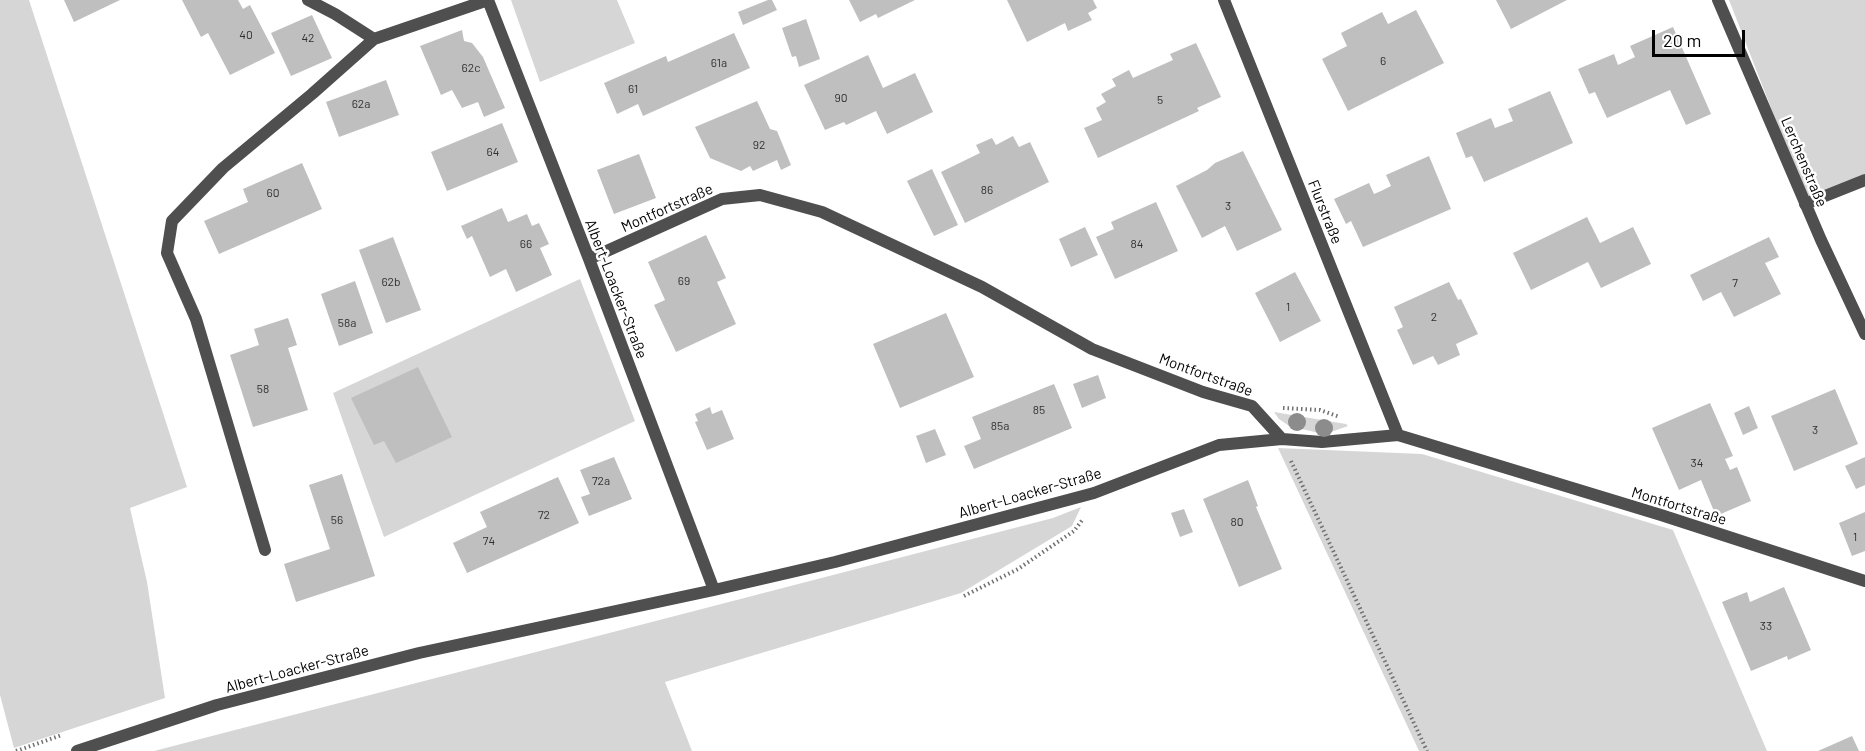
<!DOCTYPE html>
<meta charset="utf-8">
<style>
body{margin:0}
#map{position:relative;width:1865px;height:751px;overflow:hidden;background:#fff;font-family:Barlow,sans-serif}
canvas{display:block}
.scale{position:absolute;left:1652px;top:30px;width:93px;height:27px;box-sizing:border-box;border:3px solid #000;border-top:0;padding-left:8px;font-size:18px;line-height:21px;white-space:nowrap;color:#000;-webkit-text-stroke:4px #fff;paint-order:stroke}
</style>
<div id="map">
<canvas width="1865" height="751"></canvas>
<div class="scale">20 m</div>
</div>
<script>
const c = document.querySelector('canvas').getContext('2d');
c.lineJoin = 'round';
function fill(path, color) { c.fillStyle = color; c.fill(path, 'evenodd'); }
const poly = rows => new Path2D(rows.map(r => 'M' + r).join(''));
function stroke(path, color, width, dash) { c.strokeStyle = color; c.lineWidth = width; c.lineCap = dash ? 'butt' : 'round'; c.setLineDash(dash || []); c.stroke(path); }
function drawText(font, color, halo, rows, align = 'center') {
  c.font = font + ' Barlow,sans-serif'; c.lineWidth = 5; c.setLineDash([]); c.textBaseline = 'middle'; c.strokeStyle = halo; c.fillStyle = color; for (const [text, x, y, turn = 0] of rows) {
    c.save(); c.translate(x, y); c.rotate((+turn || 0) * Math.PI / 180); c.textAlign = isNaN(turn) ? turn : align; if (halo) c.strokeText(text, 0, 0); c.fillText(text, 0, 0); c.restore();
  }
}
fill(poly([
 [0,0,29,0,187,487,130,508,147,582,165,698,14,748,0,695],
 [511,0,617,0,635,43,540,82],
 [1729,0,1865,0,1865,176,1807,200],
 [580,279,635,421,384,537,333,393],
 [1274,412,1346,424,1348,426,1331,432,1319,433,1289,426,1279,419],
 [1278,448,1422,454,1673,530,1767,751,1419,751],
 [1081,507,1072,526,961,593,665,682,692,751,154,751,1053,518]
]), '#d6d6d6');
fill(poly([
 [64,0,120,0,74,22],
 [182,0,238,0,243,9,250,5,275,53,230,75,208,33,201,37],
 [768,0,772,0,777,10,743,25,738,12],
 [849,0,915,0,878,18,876,14,860,22],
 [1007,0,1093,0,1097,8,1088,13,1092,20,1068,31,1065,23,1027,42],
 [1496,0,1567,0,1511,29],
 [1416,10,1444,63,1348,111,1322,59,1347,46,1341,33,1382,12,1388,24],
 [312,15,332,58,291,76,271,33],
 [806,19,820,59,799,67,796,56,792,57,782,28],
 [1673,27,1711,114,1686,125,1670,90,1607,118,1595,92,1589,94,1578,69,1614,54,1618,65,1635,57,1630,46],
 [462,30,464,41,472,43,483,57,505,108,484,117,478,102,462,108,452,90,441,95,420,46],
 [734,33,750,68,643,116,638,104,617,114,604,83,666,56,668,62],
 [1196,43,1221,97,1197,108,1199,111,1098,158,1084,128,1102,120,1096,108,1106,102,1101,94,1116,86,1112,79,1129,70,1133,78,1173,60,1170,54],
 [868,55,883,88,915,73,933,112,887,134,876,111,846,125,844,122,825,130,804,85],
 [386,80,399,115,339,137,326,102],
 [1550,91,1573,143,1484,182,1472,156,1466,158,1456,133,1491,118,1495,128,1513,121,1508,109],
 [757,101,770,129,777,131,791,165,781,170,777,160,753,171,750,166,741,171,710,158,695,127],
 [502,123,518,162,447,191,431,152],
 [1013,136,1019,147,1030,142,1049,182,965,223,941,172,980,153,976,145,992,138,996,145],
 [1243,151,1282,230,1237,251,1225,226,1202,238,1176,186,1207,170,1215,163],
 [639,154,656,198,614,214,597,170],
 [1429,156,1451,209,1363,247,1351,221,1346,224,1334,199,1369,183,1374,194,1381,191,1391,186,1386,175],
 [302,163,322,209,219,254,204,221,248,202,243,189],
 [932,169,958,225,934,236,907,181],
 [1156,202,1178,251,1115,279,1096,237,1114,229,1111,222],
 [502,208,508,222,527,214,532,226,539,223,549,244,540,248,552,275,516,292,506,269,490,277,472,236,467,239,461,226],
 [1587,217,1600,243,1633,227,1651,264,1601,288,1588,262,1531,290,1513,253],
 [1085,227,1098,255,1071,267,1059,239],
 [706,235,726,278,717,282,736,324,676,352,654,305,665,300,648,262],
 [393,237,421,310,386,323,359,250],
 [1769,237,1779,257,1765,263,1781,294,1734,317,1721,292,1703,301,1690,275],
 [1295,272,1321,321,1280,342,1255,293],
 [355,281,373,333,339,346,321,294],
 [1449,282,1458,300,1461,299,1478,334,1456,344,1460,355,1438,365,1433,356,1413,365,1397,330,1403,327,1394,307],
 [946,313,974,377,900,408,873,344],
 [288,318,297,345,288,348,308,410,253,427,230,355,259,345,254,329],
 [418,367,452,437,396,463,384,441,374,445,351,398],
 [1098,375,1106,398,1082,408,1073,384],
 [1054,384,1072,428,974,469,964,446,981,439,972,417],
 [1835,389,1858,444,1794,471,1771,416],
 [1710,403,1733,456,1725,459,1730,470,1737,467,1751,501,1716,516,1701,480,1679,490,1652,428],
 [1749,406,1758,428,1743,435,1734,413],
 [710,407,712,414,722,410,734,439,707,450,695,422,698,421,695,414],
 [935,429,946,455,926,463,916,436],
 [614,457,632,499,589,516,581,497,590,494,580,470],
 [1865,457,1865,485,1856,489,1845,466],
 [342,474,375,576,296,602,284,564,330,549,309,485],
 [558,477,579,523,467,573,453,543,487,527,480,512],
 [1248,480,1258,506,1256,507,1282,569,1239,587,1203,499],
 [1184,509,1193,532,1180,537,1171,513],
 [1865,512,1865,551,1852,556,1839,523],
 [1784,587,1811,650,1788,660,1787,656,1751,671,1722,602,1747,592,1750,602],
 [1852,736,1859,751,1818,751]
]), '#bfbfbf');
stroke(poly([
 [1283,408,1320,410,1340,417],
 [1291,461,1427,751],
 [964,596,1018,569,1074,531,1083,519],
 [16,751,62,735]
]), '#717171', 4, [1.5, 3]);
stroke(poly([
 [1805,204,1865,180]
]), '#4f4f4f', 12);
stroke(poly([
 [308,0,335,14,374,39,488,0],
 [488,0,589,259,714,590],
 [1224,0,1398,435],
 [1718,0,1821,240,1865,334],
 [589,259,722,199,760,195,822,212,982,287,1092,349,1203,392,1252,406,1282,439],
 [265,550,196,319,167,253,172,221,223,168,312,94,374,39],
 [77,751,217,705,419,653,714,590,835,562,1094,493,1219,445,1282,439,1322,442,1398,435,1661,515,1865,581]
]), '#4f4f4f', 12);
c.fillStyle = '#8c8c8c';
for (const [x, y] of [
 [1297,422],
 [1324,428]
]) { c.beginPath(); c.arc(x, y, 9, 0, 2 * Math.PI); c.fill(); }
drawText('12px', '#303030', null, [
 ["40",246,35],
 ["42",308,38],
 ["6",1383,61],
 ["61a",719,63],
 ["62c",471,68],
 ["61",633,89],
 ["90",841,98],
 ["5",1160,100],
 ["62a",361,104],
 ["92",759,145],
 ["64",493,152],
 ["86",987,190],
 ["60",273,193],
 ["3",1228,206],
 ["66",526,244],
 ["84",1137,244],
 ["69",684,281],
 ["62b",391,282],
 ["7",1735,283],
 ["1",1288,307],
 ["2",1434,317],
 ["58a",347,323],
 ["58",263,389],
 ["85",1039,410],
 ["85a",1000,426],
 ["3",1815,430],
 ["34",1697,463],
 ["72a",601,481],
 ["72",544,515],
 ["56",337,520],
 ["80",1237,522],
 ["1",1855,537],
 ["74",489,541],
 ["33",1766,626]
]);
drawText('15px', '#000', '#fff', [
 ["Lerchenstraße",1804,162,67],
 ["Montfortstraße",667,208,-24],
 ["Flurstraße",1325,212,68],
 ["Albert-Loacker-Straße",616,289,69],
 ["Montfortstraße",1206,375,20],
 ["Albert-Loacker-Straße",1030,493,-16],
 ["Montfortstraße",1679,506,17],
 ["Albert-Loacker-Straße",297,669,-15]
]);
</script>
